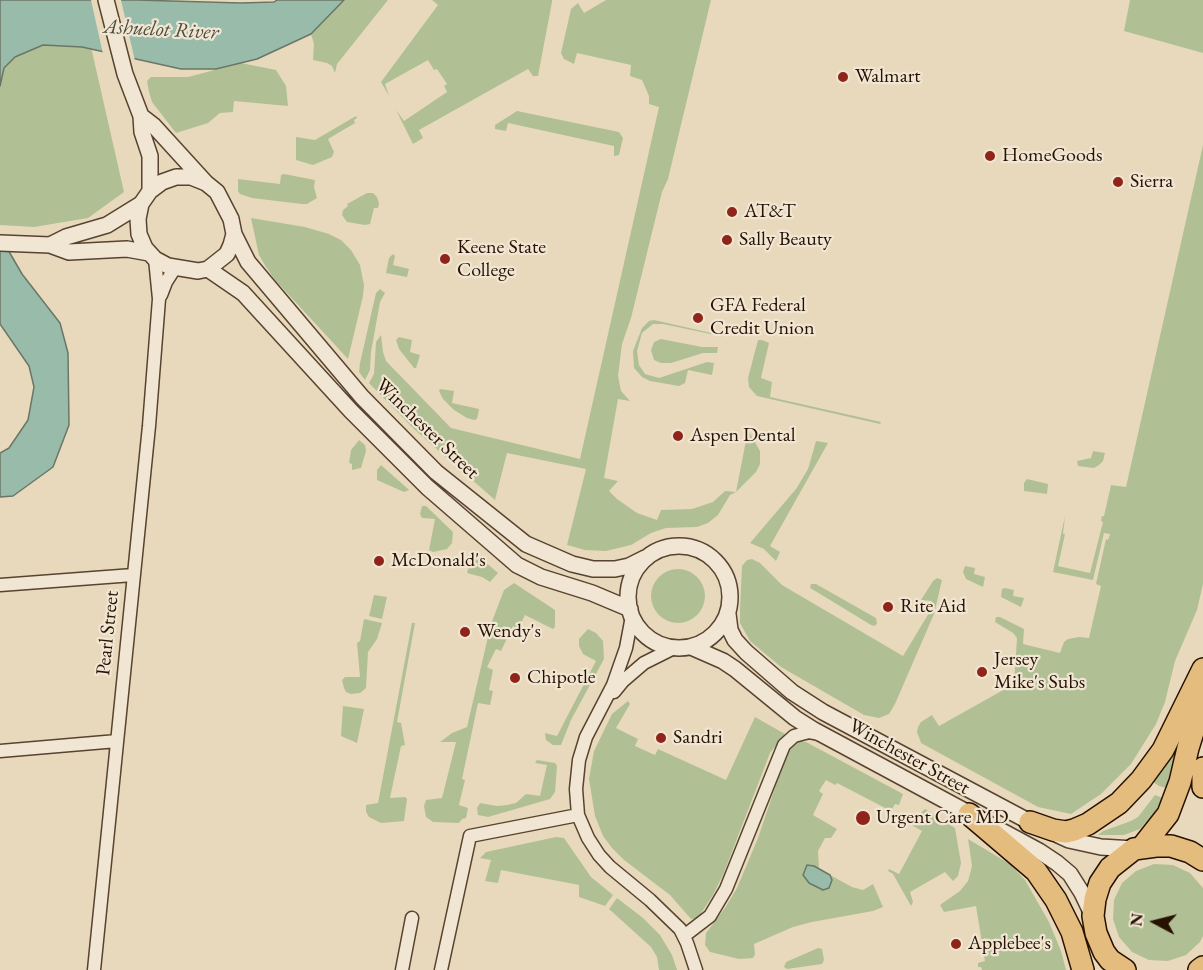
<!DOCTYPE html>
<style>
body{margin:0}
#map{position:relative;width:1203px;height:970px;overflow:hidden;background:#e8d9bc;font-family:"EB Garamond",serif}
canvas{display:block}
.north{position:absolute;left:1125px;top:892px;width:60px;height:60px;-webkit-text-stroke:4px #f0e6d3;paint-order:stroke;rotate:277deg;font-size:16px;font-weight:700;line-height:24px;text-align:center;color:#271100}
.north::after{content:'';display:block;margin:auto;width:21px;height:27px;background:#271100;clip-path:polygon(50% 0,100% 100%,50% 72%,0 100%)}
</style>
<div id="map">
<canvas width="1203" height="970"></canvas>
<div class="north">N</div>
</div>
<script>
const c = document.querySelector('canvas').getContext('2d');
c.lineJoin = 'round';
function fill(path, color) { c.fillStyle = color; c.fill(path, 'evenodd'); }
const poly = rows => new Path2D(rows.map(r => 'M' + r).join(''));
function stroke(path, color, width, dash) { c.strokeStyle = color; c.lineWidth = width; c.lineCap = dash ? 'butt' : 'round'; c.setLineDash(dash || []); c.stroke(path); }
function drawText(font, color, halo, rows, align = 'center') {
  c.font = font + ' "EB Garamond",serif'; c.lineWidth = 4.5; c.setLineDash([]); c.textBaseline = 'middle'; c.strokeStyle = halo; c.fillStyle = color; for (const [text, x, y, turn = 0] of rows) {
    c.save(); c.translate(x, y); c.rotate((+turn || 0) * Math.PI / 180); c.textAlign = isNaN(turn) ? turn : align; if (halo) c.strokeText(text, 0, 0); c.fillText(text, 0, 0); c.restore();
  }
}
fill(poly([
 [344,0,388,0,337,64,335,73,332,66,327,63,313,60,314,44,311,34],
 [432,0,552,0,552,2,538,76,533,76,528,69,419,130,423,138,413,144,396,110,404,121,447,92,444,86,447,84,437,69,434,70,428,60,385,84,389,96,381,82,438,5],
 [606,0,711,0,668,179,662,192,631,318,622,344,618,376,621,391,630,401,618,399,604,478,618,481,609,491,617,499,637,513,657,520,661,510,692,509,713,502,725,491,736,492,748,430,760,451,760,464,756,472,736,492,730,495,718,515,708,523,697,527,666,528,651,533,631,545,606,551,585,550,567,545,586,469,507,453,495,500,414,429,369,383,374,374,376,342,381,335,383,352,386,361,451,428,580,459,659,107,649,104,649,96,642,80,630,76,631,65,577,53,574,64,564,59,561,53,571,9,578,3,584,13],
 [1130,0,1203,0,1203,53,1124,31],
 [25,39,91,47,124,192,88,218,34,227,0,225,0,56],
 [241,63,276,70,286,86,288,106,234,101,233,112,220,113,208,123,176,133,152,102,149,92,147,81,151,77,188,77],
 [517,111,619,132,623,138,619,155,614,156,614,146,508,123,506,131,495,129,495,125],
 [356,116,357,118,354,120,355,123,328,139,334,152,332,157,313,165,296,160,296,137,315,140],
 [1203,145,1203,584,1197,610,1175,661,1165,702,1156,724,1131,764,1101,794,1071,814,1038,807,921,743,917,732,918,727,921,722,932,715,939,726,1014,684,1017,638,1013,633,995,622,996,617,1000,617,1024,629,1023,644,1060,653,1064,642,1068,639,1079,637,1089,638,1101,586,1096,584,1106,539,1108,540,1110,534,1104,533,1093,580,1053,572,1065,516,1063,534,1065,534,1058,566,1090,573,1103,522,1101,521,1102,516,1104,516,1111,485,1126,487],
 [284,174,315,180,314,187,317,198,307,204,302,204,252,198,240,194,238,191,238,179,280,184,281,175],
 [367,193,373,193,377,197,379,203,378,208,374,208,370,224,365,225,347,222,342,215,343,210,348,206,347,204],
 [251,218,305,227,329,234,341,240,351,250,360,265,364,285,363,296,348,359,275,280,266,267,259,255],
 [393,254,395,256,393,265,409,269,407,277,386,273,389,258],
 [380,289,385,293,380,302,371,352,370,370,365,380,359,372,360,363,376,293],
 [654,320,720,335,720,336,663,324,653,324,642,333,637,351,639,365,645,374,659,378,707,362,714,363,712,375,688,370,685,383,679,386,650,381,642,377,634,368,633,351,642,328,649,321],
 [399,337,412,340,410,352,420,355,416,368,414,368,399,349,396,340],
 [661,339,702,347,718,347,717,353,703,353,671,363,661,363,654,360,651,350,654,342],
 [758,340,762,340,769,343,761,378,772,382,770,397,881,422,880,424,757,396,749,387,748,378],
 [440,389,454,391,452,403,479,409,477,419,474,420,467,418,454,410,443,399,439,391],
 [359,440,365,445,366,451,361,468,352,470,352,464,349,463,351,450],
 [816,441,828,443,770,546,780,552,776,561,764,549,750,543,796,489,808,469],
 [1093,451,1105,453,1103,461,1099,465,1094,468,1078,466,1077,461,1091,458],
 [381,465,408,489,409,490,404,492,377,480,377,470],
 [1027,479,1048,484,1047,494,1024,491,1024,483],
 [422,506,426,506,453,532,452,543,447,549,433,552,429,550,435,519,422,518,420,514],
 [475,553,498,573,490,582,482,577,467,573,472,557],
 [752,559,760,563,782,585,903,656,932,608,932,601,921,600,933,581,937,578,942,580,934,614,895,704,889,714,879,718,864,715,781,667,750,641,740,623,740,610,742,566,747,560],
 [965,566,975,568,974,574,985,577,983,587,966,579,963,572],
 '651 596a27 27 0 1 1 54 0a27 27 0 1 1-54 0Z',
 [514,583,555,610,555,627,553,629,525,615,518,629,513,626,501,651,496,649,487,667,493,670,489,690,493,691,490,705,478,703,462,779,465,780,459,805,468,808,466,818,462,819,459,823,433,822,426,817,424,806,426,800,442,798,456,742,440,742,452,733,467,727,491,624,504,590],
 [811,584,816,584,876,618,877,624,874,626,871,625,812,589,810,588],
 [1005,588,1014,590,1013,596,1024,598,1021,607,1001,597,1002,589],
 [374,595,387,597,382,619,369,616],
 [364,619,382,623,377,639,368,652,366,688,360,693,351,694,346,692,344,688,342,680,345,677,360,677,357,643,360,641],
 [412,623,415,623,397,722,401,723,405,745,401,746,390,798,405,797,407,799,404,821,381,823,369,817,366,812,366,805,378,803],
 [588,629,596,633,603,641,604,659,571,720,561,745,553,745,546,740,545,733,557,736,596,661,583,654,579,646,579,639],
 [628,701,630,704,616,728,638,739,635,746,655,755,658,749,726,780,755,717,785,734,770,753,723,875,713,895,698,918,694,919,691,919,670,895,624,860,612,848,603,836,595,816,589,779,594,751,612,714],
 [343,706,364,709,357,743,341,736],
 [1179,739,1166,788,1159,786,1149,779],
 [798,741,806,742,903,794,899,805,895,804,891,811,837,783,835,785,826,780,819,791,823,794,813,815,837,829,831,838,825,838,818,851,819,869,852,887,863,890,873,884,883,907,873,911,812,922,793,927,754,944,755,954,753,958,739,959,710,952,705,945,706,933,725,908,737,888,758,838,787,752,790,747],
 [537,760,555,763,557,766,555,792,550,799,488,817,478,815,477,808,480,803,497,806,507,805,516,803,526,794,540,796,547,765,535,763],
 [1155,795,1163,798,1156,810,1140,829,1124,835,1098,835,1103,831,1131,821,1138,817],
 [925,809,955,828,961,863,958,876,953,881,945,872,910,892,913,902,911,906,893,874,888,871,889,869,899,874,922,831,913,826,917,817],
 [556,837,564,838,591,877,613,895,605,906,579,897,579,885,501,870,498,883,485,881,491,860,480,858,486,852],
 [968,839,1010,864,1025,880,1049,922,1061,951,1066,970,982,970,981,967,978,967,978,963,985,961,976,906,944,912,940,905,960,891,968,881,972,866],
 [1154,864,1173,865,1190,873,1203,888,1203,936,1200,942,1186,955,1168,961,1149,960,1132,952,1119,937,1113,919,1114,900,1122,883,1136,871],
 [617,898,643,918,660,935,672,955,677,970,659,970,657,957,651,947,609,909],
 [818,948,822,949,824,960,822,964,787,969,784,967,786,962]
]), '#b1c094');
const water = poly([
 [0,0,137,0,241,3,274,2,277,0,344,0,311,34,257,59,216,69,181,69,82,47,43,45,15,57,4,68,0,86,0,0],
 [0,236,22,274,60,323,68,353,69,425,53,467,13,496,0,497,0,453,9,448,28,420,34,387,29,366,0,324,0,236],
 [807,865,814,866,830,875,832,880,829,888,823,890,809,883,803,875,807,865]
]);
fill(water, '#98bbaa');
stroke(water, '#6b7766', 1.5);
fill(poly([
 [91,0,121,0,135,61,103,54]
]), '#e8d9bc');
const minor = poly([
 [161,295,166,282,175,268],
 [0,585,133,575],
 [632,616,626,648,613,685,586,737,579,760,576,789,578,815,588,838,599,855,610,867,650,900,680,929,687,943,696,970],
 [614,692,623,681,644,663,674,648],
 [0,751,117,741],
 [684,936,710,916,726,889,784,745,794,736,809,732,820,734],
 [94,970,149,426,159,299,155,259],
 [402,970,412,918],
 [441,970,470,836,578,815]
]);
const tertiary = poly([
 [106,0,125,74,141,116,142,132,150,156,150,191],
 [141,116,154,126,206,183],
 [176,177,191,177,206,183,217,192,231,219,234,234,231,245,227,254,208,269,198,271,168,266,155,259,145,248,139,234,138,219,141,204,150,191,162,182,176,177],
 [234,234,248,262,362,397,436,472,526,544,572,564,593,569,615,569,629,566,645,558],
 [0,243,50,245,69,252,127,249,149,253],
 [50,245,66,237,107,225,141,204],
 [208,269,243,293,351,411,427,487,517,565,541,577,592,593,630,609],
 '628 597a51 51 0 1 1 102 0a51 51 0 1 1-102 0Z',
 [728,614,730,630,735,640,746,652,792,692,823,712,1030,822,1069,840,1101,847,1134,849],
 [691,647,723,661,735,669,795,718,814,730,1039,851,1057,863,1070,874,1082,893,1093,916]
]);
const trunk = poly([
 [1203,768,1203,787],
 [969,814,1036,871,1056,900,1072,932,1083,970],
 [1030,822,1053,830,1066,832,1074,830,1088,824,1119,803,1141,780,1163,750,1203,669],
 [1142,847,1168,814,1180,782,1188,748,1203,700],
 [1125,970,1110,960,1104,952,1096,933,1093,916,1095,899,1100,883,1110,868,1134,849,1156,846,1171,846,1190,852,1203,860],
 [1199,970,1203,967]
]);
stroke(minor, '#57432f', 15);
stroke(tertiary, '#57432f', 18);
stroke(trunk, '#271100', 24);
stroke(minor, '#f0e6d3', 12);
stroke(tertiary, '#f0e6d3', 15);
stroke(trunk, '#e4bc7e', 21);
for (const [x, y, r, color] of [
 [843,77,6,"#8f2418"],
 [990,156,6,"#8f2418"],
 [1118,182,6,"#8f2418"],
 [732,212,6,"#8f2418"],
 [727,240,6,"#8f2418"],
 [445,259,6,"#8f2418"],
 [698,318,6,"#8f2418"],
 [678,436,6,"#8f2418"],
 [379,561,6,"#8f2418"],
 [888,607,6,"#8f2418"],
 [465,632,6,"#8f2418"],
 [982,672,6,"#8f2418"],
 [515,678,6,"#8f2418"],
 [661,738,6,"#8f2418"],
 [863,818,8,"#8f2418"],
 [956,944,6,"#8f2418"]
]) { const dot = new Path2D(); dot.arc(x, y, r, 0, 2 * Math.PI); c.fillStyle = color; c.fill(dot); stroke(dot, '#f0e6d3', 2); }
drawText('20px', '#271100', '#f0e6d3', [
 ["Walmart",855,77],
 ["HomeGoods",1002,156],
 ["Sierra",1130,182],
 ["AT&T",744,212],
 ["Sally Beauty",739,240],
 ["Keene State",457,248],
 ["College",457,271],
 ["GFA Federal",710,306],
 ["Credit Union",710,329],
 ["Aspen Dental",690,436],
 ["McDonald's",391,561],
 ["Rite Aid",900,607],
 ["Wendy's",477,632],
 ["Jersey",994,660],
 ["Mike's Subs",994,683],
 ["Chipotle",527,678],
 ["Sandri",673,738],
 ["Urgent Care MD",876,818],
 ["Applebee's",968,944]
], 'left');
drawText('20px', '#271100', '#f0e6d3', [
 ["Winchester Street",427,429,44],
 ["Pearl Street",108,633,-84],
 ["Winchester Street",909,757,29]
]);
drawText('italic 21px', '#4f4c3c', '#f0e6d3', [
 ["Ashuelot River",161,30,3]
]);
</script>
